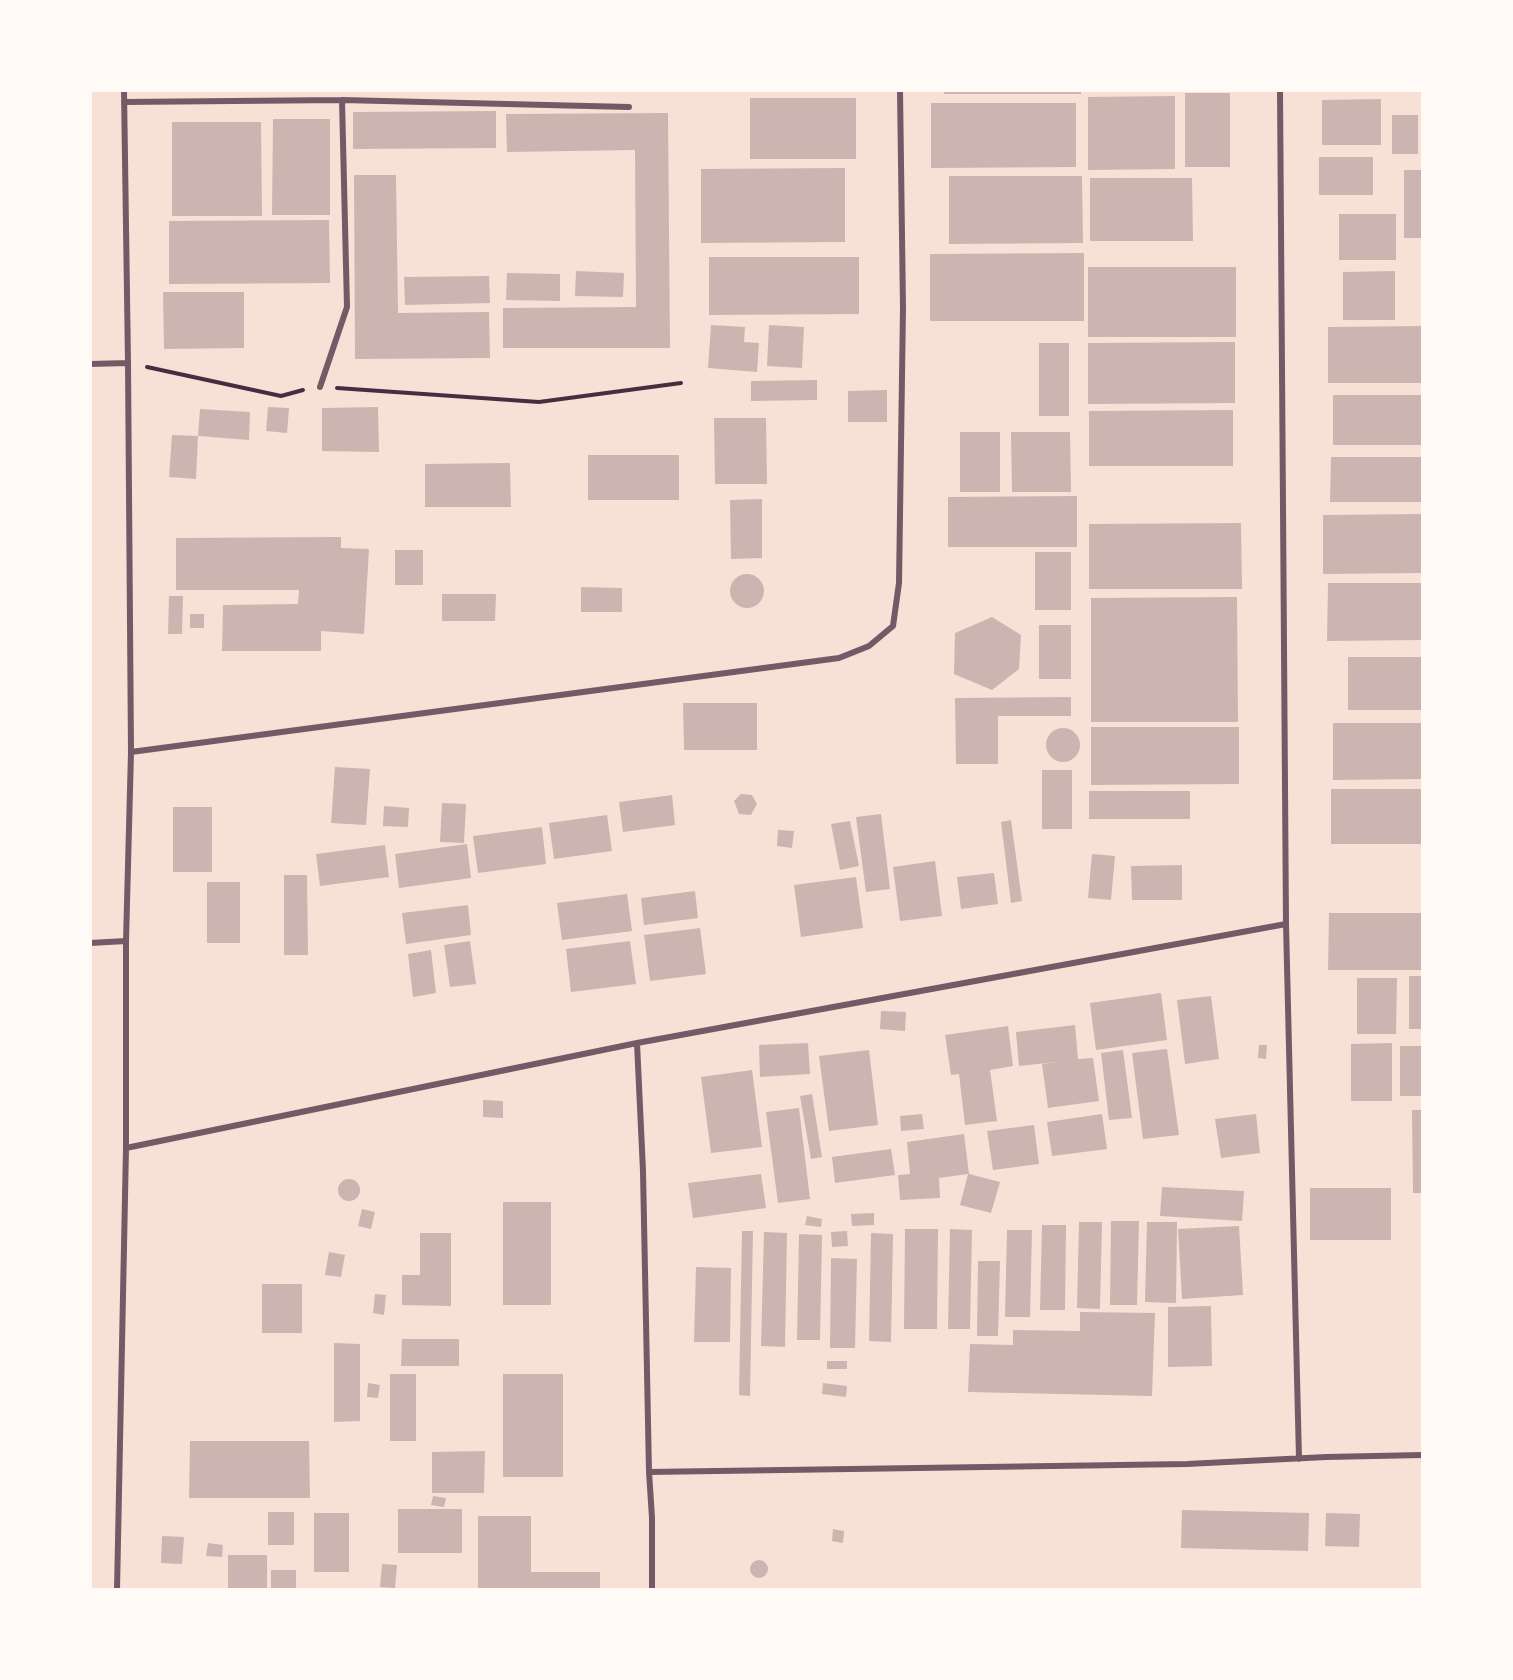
<!DOCTYPE html>
<style>
body{margin:0}
#map{position:relative;width:1513px;height:1680px;overflow:hidden;background:#f7e1d7;font-family:Figtree,sans-serif}
canvas{display:block}
.frame{position:absolute;inset:0;border:92px solid #fffaf5;pointer-events:none}
</style>
<div id="map">
<canvas width="1513" height="1680"></canvas>
<div class="frame"></div>
</div>
<script>
const c = document.querySelector('canvas').getContext('2d');
c.lineJoin = 'round';
function fill(path, color) { c.fillStyle = color; c.fill(path, 'evenodd'); }
const poly = rows => new Path2D(rows.map(r => 'M' + r).join(''));
function stroke(path, color, width, dash) { c.strokeStyle = color; c.lineWidth = width; c.lineCap = dash ? 'butt' : 'round'; c.setLineDash(dash || []); c.stroke(path); }
fill(poly([
 [944,90,1081,90,1081,94,944,94],
 [1185,93,1230,93,1230,167,1185,167],
 [1175,96,1175,169,1088,170,1088,97],
 [750,98,856,98,856,159,750,159],
 [1381,99,1381,145,1322,145,1322,100],
 [931,103,1076,103,1076,167,931,168],
 [496,111,496,148,353,149,353,112],
 [668,113,670,348,503,348,503,308,636,307,635,150,507,152,506,114],
 [1392,115,1418,115,1418,154,1392,154],
 [273,119,330,119,330,215,272,215],
 [172,122,261,122,262,216,172,216],
 [1319,157,1373,157,1373,195,1319,195],
 [845,168,845,242,701,243,701,169],
 [1404,170,1423,170,1423,186,1421,186,1421,238,1404,238],
 [354,175,396,175,398,313,489,312,490,358,355,359],
 [949,176,1082,176,1083,243,949,244],
 [1090,178,1192,178,1193,241,1090,241],
 [1339,214,1396,214,1396,260,1339,260],
 [329,220,330,283,169,284,169,221],
 [1084,253,1084,321,930,321,930,254],
 [709,257,859,257,859,314,709,315],
 [1088,267,1236,267,1236,337,1088,337],
 [576,271,624,273,623,297,575,296],
 [1395,271,1395,320,1343,320,1343,272],
 [507,273,560,274,560,301,506,300],
 [489,276,490,303,405,305,404,277],
 [163,292,244,292,244,348,164,349],
 [711,325,745,327,744,342,759,343,757,372,708,368],
 [769,325,804,327,802,368,767,366],
 [1423,326,1423,383,1328,383,1328,327],
 [1235,342,1235,403,1088,404,1088,343],
 [1039,343,1069,343,1069,416,1039,416],
 [817,380,817,400,751,401,751,381],
 [887,390,887,422,848,422,848,391],
 [1333,395,1423,395,1423,445,1333,445],
 [268,407,289,408,287,433,266,431],
 [378,407,379,452,322,451,322,408],
 [200,409,250,412,249,440,198,436],
 [1233,410,1233,466,1089,466,1089,411],
 [714,418,766,418,767,484,715,484],
 [960,432,1000,432,1000,492,960,492],
 [1011,432,1070,432,1071,492,1012,492],
 [172,435,198,436,196,479,169,477],
 [588,455,679,455,679,500,588,500],
 [1331,457,1423,457,1423,502,1330,502],
 [510,463,511,507,425,507,425,464],
 [1077,496,1077,547,948,547,948,497],
 [762,499,762,558,731,559,730,500],
 [1423,514,1423,573,1323,574,1323,515],
 [1241,523,1242,589,1089,589,1089,524],
 [341,537,341,548,369,549,364,634,321,631,321,651,222,651,223,605,298,604,299,590,176,590,176,538],
 [395,550,423,550,423,585,395,585],
 [1035,552,1071,552,1071,610,1035,610],
 '730 591a17 17 0 1 1 34 0a17 17 0 1 1-34 0Z',
 [1328,583,1423,583,1423,640,1327,641],
 [581,587,622,588,622,612,581,612],
 [442,594,496,594,495,621,442,621],
 [169,596,183,596,182,634,168,634],
 [1237,597,1238,722,1091,722,1091,598],
 [190,614,204,614,204,628,190,628],
 [992,617,1021,635,1019,669,992,690,954,674,955,633],
 [1039,625,1071,625,1071,679,1039,679],
 [1348,657,1423,657,1423,710,1348,710],
 [1071,697,1071,716,998,716,998,764,956,764,955,698],
 [683,703,757,703,757,750,684,750],
 [1333,723,1423,723,1423,779,1333,780],
 [1091,727,1239,727,1239,784,1091,785],
 '1046 745a17 17 0 1 1 34 0a17 17 0 1 1-34 0Z',
 [335,767,370,769,366,825,331,823],
 [1042,770,1072,770,1072,829,1042,829],
 [1331,789,1423,789,1423,844,1331,844],
 [1089,791,1190,791,1190,819,1089,819],
 [741,794,752,795,757,804,751,815,739,814,734,801],
 [672,795,675,825,623,832,619,802],
 [442,803,466,804,464,843,440,842],
 [384,806,409,808,408,827,383,826],
 [173,807,212,807,212,872,173,872],
 [881,814,890,889,866,892,856,817],
 [607,815,612,851,554,859,549,823],
 [1011,820,1022,901,1011,903,1001,822],
 [850,821,859,866,840,870,831,824],
 [542,827,546,864,478,873,473,836],
 [778,830,794,831,792,848,777,846],
 [467,844,471,878,399,888,395,854],
 [385,845,389,877,320,886,316,854],
 [1092,854,1115,856,1111,900,1088,898],
 [935,861,942,916,900,921,893,867],
 [1182,865,1182,900,1132,900,1131,866],
 [994,873,998,904,961,909,957,877],
 [284,875,307,875,308,955,284,955],
 [856,877,863,928,801,937,794,885],
 [207,882,240,882,240,943,207,943],
 [695,891,698,918,644,925,641,898],
 [627,894,632,931,562,940,557,903],
 [468,905,471,935,406,944,402,913],
 [1329,913,1423,913,1423,970,1328,970],
 [700,928,706,974,650,981,644,935],
 [470,941,476,984,450,987,444,945],
 [630,941,636,984,571,992,566,949],
 [431,950,436,993,413,997,408,954],
 [1409,976,1423,976,1423,1029,1409,1029],
 [1357,978,1397,978,1396,1034,1357,1034],
 [1161,993,1167,1040,1096,1050,1090,1003],
 [1211,996,1219,1059,1185,1064,1177,1000],
 [881,1011,906,1012,905,1031,880,1029],
 [1075,1025,1078,1059,1093,1058,1099,1101,1048,1108,1042,1064,1056,1062,1019,1066,1016,1032],
 [1008,1026,1013,1066,990,1070,997,1121,965,1125,959,1074,951,1075,945,1035],
 [808,1043,810,1074,760,1077,759,1045],
 [1392,1043,1392,1101,1351,1101,1351,1044],
 [1259,1045,1267,1045,1266,1059,1258,1058],
 [1400,1046,1423,1046,1423,1096,1400,1096],
 [1167,1049,1179,1135,1143,1139,1132,1053],
 [869,1050,878,1125,829,1131,819,1056],
 [1123,1050,1132,1118,1109,1120,1101,1053],
 [752,1070,762,1147,711,1153,701,1077],
 [812,1094,822,1157,811,1159,800,1096],
 [483,1100,503,1101,503,1118,483,1117],
 [799,1108,810,1199,778,1203,766,1112],
 [1412,1110,1423,1110,1423,1193,1413,1193],
 [922,1114,924,1129,901,1131,900,1116],
 [1102,1114,1107,1149,1052,1156,1047,1122],
 [1256,1114,1260,1153,1221,1158,1215,1119],
 [1034,1125,1039,1164,993,1170,987,1131],
 [964,1134,969,1174,1000,1182,991,1213,960,1205,968,1174,939,1178,940,1198,900,1200,898,1175,910,1174,907,1142],
 [891,1149,895,1175,835,1183,832,1157],
 [761,1174,766,1208,693,1218,688,1183],
 '338 1190a11 11 0 1 1 22 0a11 11 0 1 1-22 0Z',
 [1162,1187,1244,1191,1242,1221,1160,1216],
 [1310,1188,1391,1188,1391,1240,1310,1240],
 [503,1202,551,1202,551,1305,503,1305],
 [362,1209,375,1212,371,1229,358,1226],
 [874,1213,874,1225,852,1226,851,1214],
 [807,1216,822,1219,821,1227,805,1225],
 [1111,1221,1139,1221,1137,1305,1110,1305],
 [1079,1222,1102,1222,1100,1309,1077,1308],
 [1147,1222,1177,1222,1176,1303,1145,1302],
 [1042,1225,1066,1225,1065,1310,1040,1310],
 [1239,1226,1243,1295,1182,1299,1178,1229],
 [905,1229,938,1229,937,1329,904,1329],
 [950,1229,972,1230,970,1329,948,1329],
 [1007,1230,1032,1230,1030,1317,1005,1317],
 [742,1231,753,1231,750,1396,739,1395],
 [847,1231,848,1246,832,1247,831,1232],
 [764,1232,787,1233,785,1347,761,1346],
 [420,1233,451,1233,451,1306,402,1305,402,1275,420,1275],
 [871,1233,893,1234,891,1342,869,1341],
 [799,1234,822,1235,820,1340,797,1340],
 [329,1252,345,1255,341,1277,325,1275],
 [831,1258,857,1259,855,1348,830,1348],
 [978,1261,1000,1261,998,1336,977,1336],
 [696,1267,731,1268,730,1342,694,1342],
 [262,1284,302,1284,302,1333,262,1333],
 [375,1294,386,1295,384,1315,373,1313],
 [1211,1306,1212,1366,1168,1367,1168,1307],
 [1080,1312,1155,1313,1152,1396,968,1392,970,1344,1013,1345,1013,1330,1080,1331],
 [402,1339,459,1339,459,1366,401,1366],
 [334,1343,360,1344,360,1421,334,1422],
 [827,1361,847,1361,847,1369,827,1369],
 [390,1374,416,1374,416,1441,390,1441],
 [503,1374,563,1374,563,1477,503,1477],
 [368,1383,380,1385,378,1398,367,1397],
 [823,1383,847,1386,846,1397,822,1394],
 [190,1441,309,1441,310,1498,189,1498],
 [485,1451,484,1493,432,1493,432,1452],
 [433,1496,446,1498,444,1507,431,1505],
 [398,1509,462,1509,462,1553,398,1553],
 [1182,1510,1309,1513,1308,1551,1181,1548],
 [268,1512,294,1512,294,1545,268,1545],
 [314,1513,349,1513,349,1572,314,1572],
 [1326,1513,1360,1514,1359,1547,1325,1546],
 [478,1516,531,1516,531,1572,600,1572,600,1590,478,1590],
 [833,1529,844,1531,843,1543,832,1541],
 [162,1536,184,1537,182,1564,161,1563],
 [208,1543,223,1545,222,1557,206,1556],
 [228,1555,267,1555,267,1590,228,1590],
 '750 1569a9 9 0 1 1 18 0a9 9 0 1 1-18 0Z',
 [382,1564,397,1565,395,1588,380,1587],
 [271,1570,296,1570,296,1590,271,1590]
]), '#ccb4b1');
stroke(poly([
 [147,367,281,396,303,390],
 [337,388,539,402,681,383]
]), '#4a2c40', 4);
stroke(poly([
 [1280,90,1286,924,1299,1459],
 [124,102,342,100,629,107],
 [90,364,128,363],
 [320,387,347,307,342,100],
 [131,752,839,658,869,646,893,626,899,583,903,308,900,90],
 [90,943,126,941],
 [637,1043,643,1171,649,1472,1187,1464,1326,1457,1423,1455],
 [126,1148,637,1043,1286,924],
 [649,1472,652,1518,652,1590],
 [117,1590,126,1148,126,941,131,752,128,363,124,90]
]), '#755966', 6);
</script>
